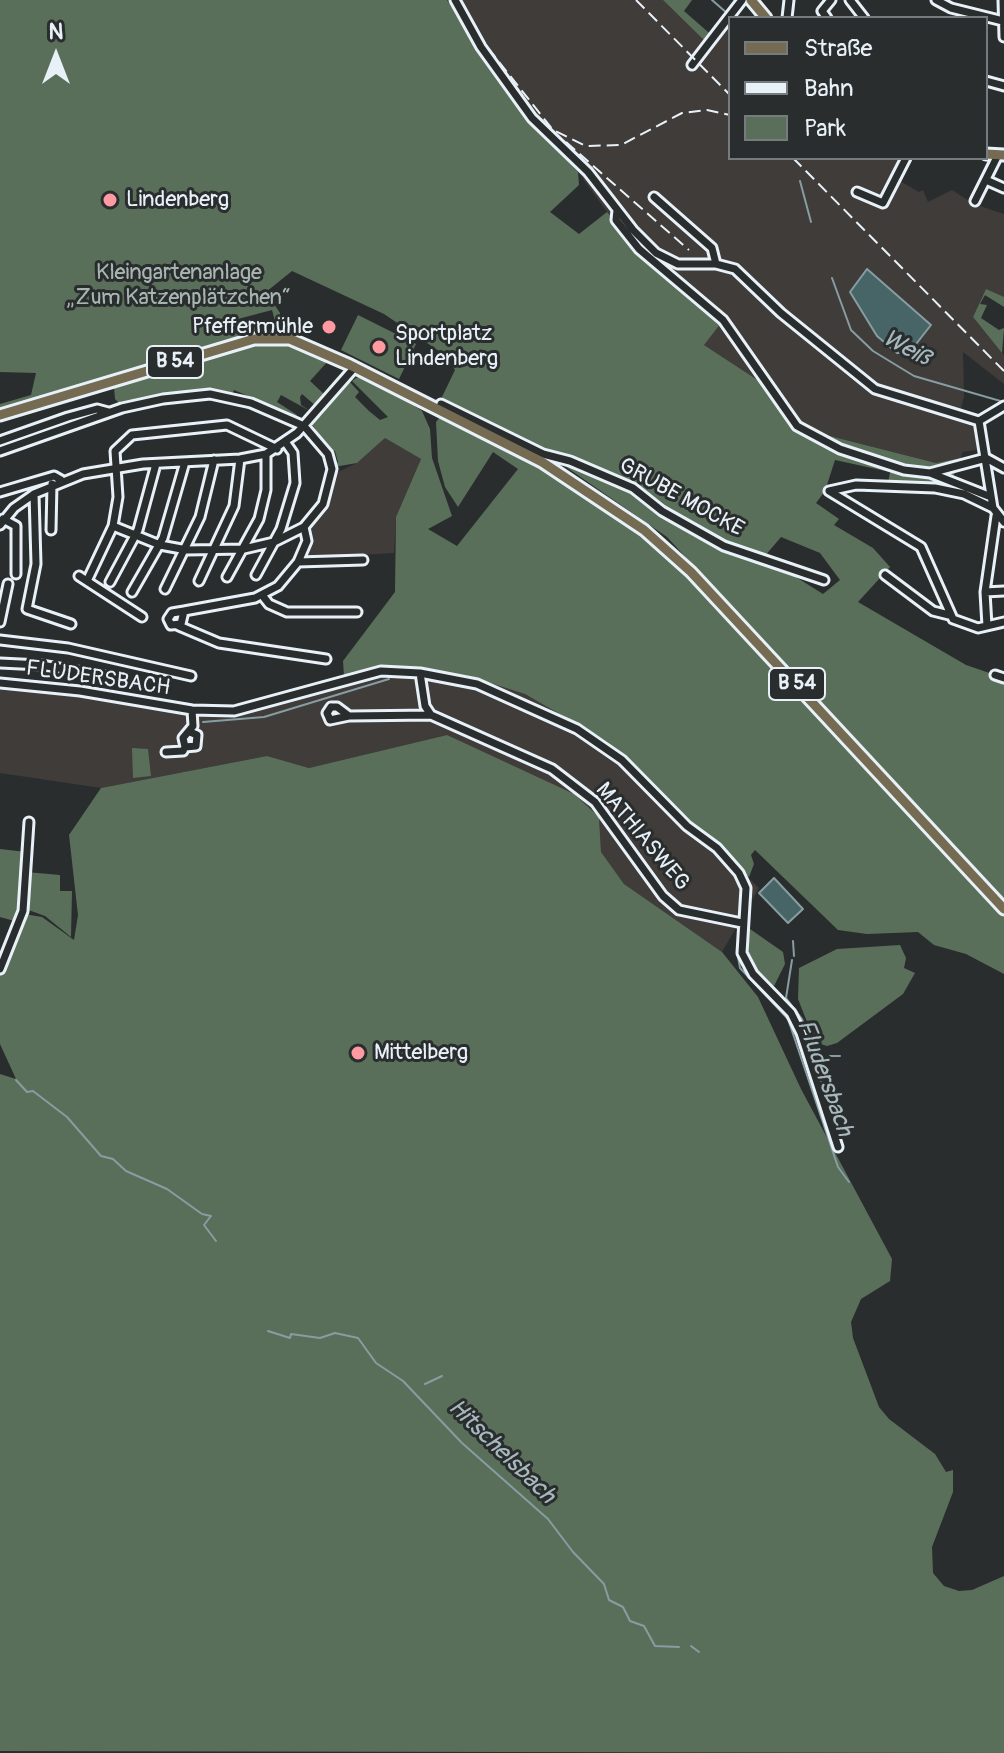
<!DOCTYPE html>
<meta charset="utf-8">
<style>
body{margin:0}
#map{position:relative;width:1004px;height:1753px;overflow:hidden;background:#2a2d2e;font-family:Pangolin,sans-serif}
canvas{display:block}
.legend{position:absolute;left:728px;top:16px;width:260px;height:144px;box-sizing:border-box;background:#2a2d2e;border:2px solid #767b7f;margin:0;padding:10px 14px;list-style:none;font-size:24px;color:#e8f1f8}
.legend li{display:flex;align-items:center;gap:16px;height:40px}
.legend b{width:40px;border:2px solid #767b7f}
.north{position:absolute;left:16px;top:16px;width:80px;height:80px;-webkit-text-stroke:6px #2a2d2e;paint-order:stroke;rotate:0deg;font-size:22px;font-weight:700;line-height:32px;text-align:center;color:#e8f1f8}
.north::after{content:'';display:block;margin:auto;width:28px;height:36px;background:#e8f1f8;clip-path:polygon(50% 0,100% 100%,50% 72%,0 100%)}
</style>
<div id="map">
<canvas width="1004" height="1753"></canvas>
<ul class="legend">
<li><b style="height:10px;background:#746b52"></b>Straße</li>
<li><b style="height:10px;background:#e8f1f8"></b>Bahn</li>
<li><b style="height:22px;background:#5a6f5a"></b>Park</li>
</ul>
<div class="north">N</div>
</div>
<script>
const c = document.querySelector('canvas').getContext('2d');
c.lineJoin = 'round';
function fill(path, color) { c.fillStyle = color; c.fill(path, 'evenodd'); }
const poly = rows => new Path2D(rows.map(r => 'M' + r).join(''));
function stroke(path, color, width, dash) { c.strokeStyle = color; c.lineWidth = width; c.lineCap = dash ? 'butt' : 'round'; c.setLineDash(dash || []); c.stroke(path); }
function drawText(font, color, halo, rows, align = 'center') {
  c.font = font + ' Pangolin,sans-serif'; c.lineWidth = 6; c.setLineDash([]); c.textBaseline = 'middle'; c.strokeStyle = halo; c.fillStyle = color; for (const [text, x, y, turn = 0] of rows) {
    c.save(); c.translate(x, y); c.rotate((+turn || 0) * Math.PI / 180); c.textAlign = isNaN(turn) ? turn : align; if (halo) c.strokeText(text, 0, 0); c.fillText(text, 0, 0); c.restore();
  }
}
fill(poly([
 [447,0,663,0,710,46,730,23,730,158,910,158,900,181,919,192,923,190,928,202,952,190,974,204,1004,214,1004,304,983,295,973,317,1004,355,1004,384,963,352,964,397,960,413,979,421,984,449,962,452,961,458,936,463,810,431,782,396,704,345,720,323,666,277,607,212,578,172,505,89],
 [385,438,421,459,396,517,394,553,308,558,312,525,333,491,336,473,357,463],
 [420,668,468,676,525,694,606,741,759,888,722,952,624,884,601,852,599,817,447,735,309,768,267,756,101,788,0,773,0,679,79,685,190,703,234,705,344,676,378,669]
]), '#3f3c3a');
fill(poly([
 [0,0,447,0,505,89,578,172,579,185,550,212,579,234,607,212,666,277,721,323,704,345,782,396,810,431,936,463,961,458,947,491,911,493,887,489,890,472,835,460,825,491,816,503,839,519,834,525,873,548,890,567,858,602,966,665,1004,678,1004,903,667,537,530,442,445,401,442,397,455,370,445,355,384,314,292,271,266,292,280,313,280,329,275,331,243,336,0,413,0,404,31,395,36,373,0,372],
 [272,310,275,321,241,331,238,319],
 [781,537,820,553,840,580,823,594,764,557],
 [663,0,692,0,684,11,716,39,710,46],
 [986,289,1004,297,1004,307,985,295,980,304,987,305,981,318,999,330,1004,328,1002,353,973,317],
 [358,315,416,344,399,379,341,350],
 [264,342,289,344,328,361,310,381,325,395,316,406,302,394,300,397,301,405,310,411,281,395,277,402,297,415,295,419,291,414,234,390,232,394,190,392,121,405,115,399,114,387,0,421,0,416],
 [356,378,366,378,395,393,422,411,430,429,432,458,452,516,428,529,457,546,518,469,493,452,458,507,445,487,438,461,436,422,441,416,563,481,635,531,680,569,753,642,1004,913,1004,974,966,954,934,945,918,932,867,934,838,930,755,850,751,855,754,864,749,877,606,741,525,694,468,676,420,668,378,669,344,676,343,661,395,592,396,517,421,459,385,438,357,463,334,467,338,462,335,451,330,451,312,424,349,381,359,392,355,397,369,411,380,420,388,417,352,381],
 [447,735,574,794,599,817,601,852,624,884,722,952,758,997,801,1089,892,1259,890,1281,861,1299,851,1322,853,1338,879,1407,889,1419,935,1454,946,1472,953,1470,953,1492,932,1547,933,1573,944,1586,959,1591,972,1590,1004,1576,1004,1753,0,1751,0,1074,16,1079,0,1044,0,971,24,914,42,917,74,940,78,915,69,835,101,788,267,756,309,768],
 [132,748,148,749,151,776,133,778],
 [0,849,26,852,26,872,60,875,60,891,72,891,71,937,45,916,23,908,18,922,0,917],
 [750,929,783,952,785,964,774,986,755,970,749,957,746,930],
 [900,945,906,958,904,968,915,973,903,994,837,1043,827,1046,815,1042,798,999,799,968,837,949]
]), '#5a6f5a');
const water = poly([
 [867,269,931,325,909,353,897,353,877,336,850,292,867,269],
 [774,878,803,909,788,923,759,893,774,878]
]);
fill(water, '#476567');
stroke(water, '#879da1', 2);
stroke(poly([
 [712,0,728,14],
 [800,181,811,222],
 [832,278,851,330,873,351,914,376,1004,402],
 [203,722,264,717,389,679],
 [793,941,794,956],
 [737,951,740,968,788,1019,838,1167,849,1182],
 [792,960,786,998,802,1019,815,1052,824,1056],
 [830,1056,840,1056],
 [16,1080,27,1092,33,1091,67,1117,101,1156,113,1159,126,1171,167,1189,202,1214,211,1216,204,1225,216,1241],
 [268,1331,290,1338,291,1334,320,1338,335,1333,358,1338,376,1363,403,1381,462,1443,548,1519,573,1552,604,1584,609,1600,623,1607,630,1621,644,1626,655,1646,679,1647],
 [425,1384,442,1376],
 [691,1646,699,1652]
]), '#879da1', 2);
const minor = poly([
 [455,0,481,47,532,118,588,172,633,230,656,253,678,264,716,264,735,269,781,313,875,389,979,421],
 [850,0,864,18],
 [936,0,951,8,1003,21],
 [1003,0,1004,37],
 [787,18,789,0],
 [827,18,822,11,831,0],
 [692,65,742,0],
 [986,81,1004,86],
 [986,180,1004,188],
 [857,192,883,203,906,158],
 [654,197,712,248,716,264],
 [975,201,998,155],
 [617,210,616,220,639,249,723,320,797,426,840,449,904,470,930,473,991,497],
 [439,409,441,404,543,454,570,461,633,488,662,511,724,546,824,580],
 [979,421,993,508,1004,522],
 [979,421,1004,406],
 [0,441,68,417,97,409,108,412],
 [0,451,122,408,163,399,210,394,251,403,304,426,328,454,332,469,323,504,304,527,274,542,244,549,187,550,160,545,113,526],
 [986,458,1004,468],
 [930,473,986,458],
 [0,492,54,476,61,480],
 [34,494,36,564,27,609,71,624],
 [993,508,964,494,935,488,856,485,829,491,921,547,953,619,978,628,1004,622],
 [3,519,16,526,16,574],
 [0,525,14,508,34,494,83,474,143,464,240,459,266,454,297,433,355,367],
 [51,530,52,484],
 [298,562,363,560],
 [256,575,281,529,295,483,293,453,286,443],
 [885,575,933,611,949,615],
 [79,576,142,617],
 [227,577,259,519,266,490,266,454],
 [87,581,113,526,118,497,115,451,132,435,227,425,277,449],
 [199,581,234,506,240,459],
 [110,582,138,530,156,464],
 [165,589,200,517,214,460],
 [132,592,163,538,185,462],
 [985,592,1004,591],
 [262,595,269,604,287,612,357,612],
 [184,611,255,598,278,586,298,562,307,541,304,527],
 [184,611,181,624,171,625,168,619,172,613,184,611],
 [0,622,8,584],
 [179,626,219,643,326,659],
 [987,626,985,592,996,516],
 [0,640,68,648,191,676],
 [0,663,41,665,106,676],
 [420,673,425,706,431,715,552,769,595,802,663,896,679,910,742,923],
 [995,675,1004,678],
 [0,683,80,691,192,710,234,711,381,671,420,673,477,684,577,729,622,760,687,826,717,848,739,873,746,888,742,953,753,974,791,1013,801,1033,838,1147],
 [331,707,337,707,349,716,330,720,327,713,331,707],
 [349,716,431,715],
 [185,747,183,738,193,726,192,710],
 [166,752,183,751,185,747,196,746,197,735,190,732],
 [0,969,23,911,29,822]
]);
const major = poly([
 [751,0,766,18],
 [986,154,1004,155],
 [0,415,254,339,290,339,350,365,542,462,644,530,691,572,1004,909]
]);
stroke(minor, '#e8f1f8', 13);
stroke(major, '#e8f1f8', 15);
stroke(minor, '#2a2d2e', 7);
stroke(major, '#746b52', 9);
stroke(poly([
 [636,0,730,95],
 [488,48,553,130,586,146,621,145,682,113,707,110,730,115],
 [566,142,689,250],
 [793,158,1004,371]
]), '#e8f1f8', 2, [12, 6]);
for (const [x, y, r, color] of [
 [110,200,8,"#ff9aa2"],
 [329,327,8,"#ff9aa2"],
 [379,347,8,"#ff9aa2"],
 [358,1053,8,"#ff9aa2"]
]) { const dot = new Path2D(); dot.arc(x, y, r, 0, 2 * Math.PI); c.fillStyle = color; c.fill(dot); stroke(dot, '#2a2d2e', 3); }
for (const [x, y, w] of [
 [175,362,56],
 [797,684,56]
]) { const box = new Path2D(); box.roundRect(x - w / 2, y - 16, w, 32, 6); c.fillStyle = '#2a2d2e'; c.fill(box); stroke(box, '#e8f1f8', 2); }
drawText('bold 20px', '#e8f1f8', null, [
 ["B 54",175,362],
 ["B 54",797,684]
]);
drawText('22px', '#e8f1f8', '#2a2d2e', [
 ["Lindenberg",126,200],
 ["Pfeffermühle",313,327,"right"],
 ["Sportplatz",395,334],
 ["Lindenberg",395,359],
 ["Mittelberg",374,1053]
], 'left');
drawText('22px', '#a8b6b1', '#2a2d2e', [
 ["Kleingartenanlage",179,273],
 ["„Zum Katzenplätzchen“",179,298]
]);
drawText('22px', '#e8f1f8', '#2a2d2e', [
 ["GRUBE MOCKE",681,498,29],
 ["FLUDERSBACH",98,679,8],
 ["MATHIASWEG",642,837,50]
]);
drawText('italic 24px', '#a8b9be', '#2a2d2e', [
 ["Weiß",906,349,29],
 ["Fludersbach",824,1078,70],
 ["Hitschelsbach",501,1452,44]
]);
</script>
